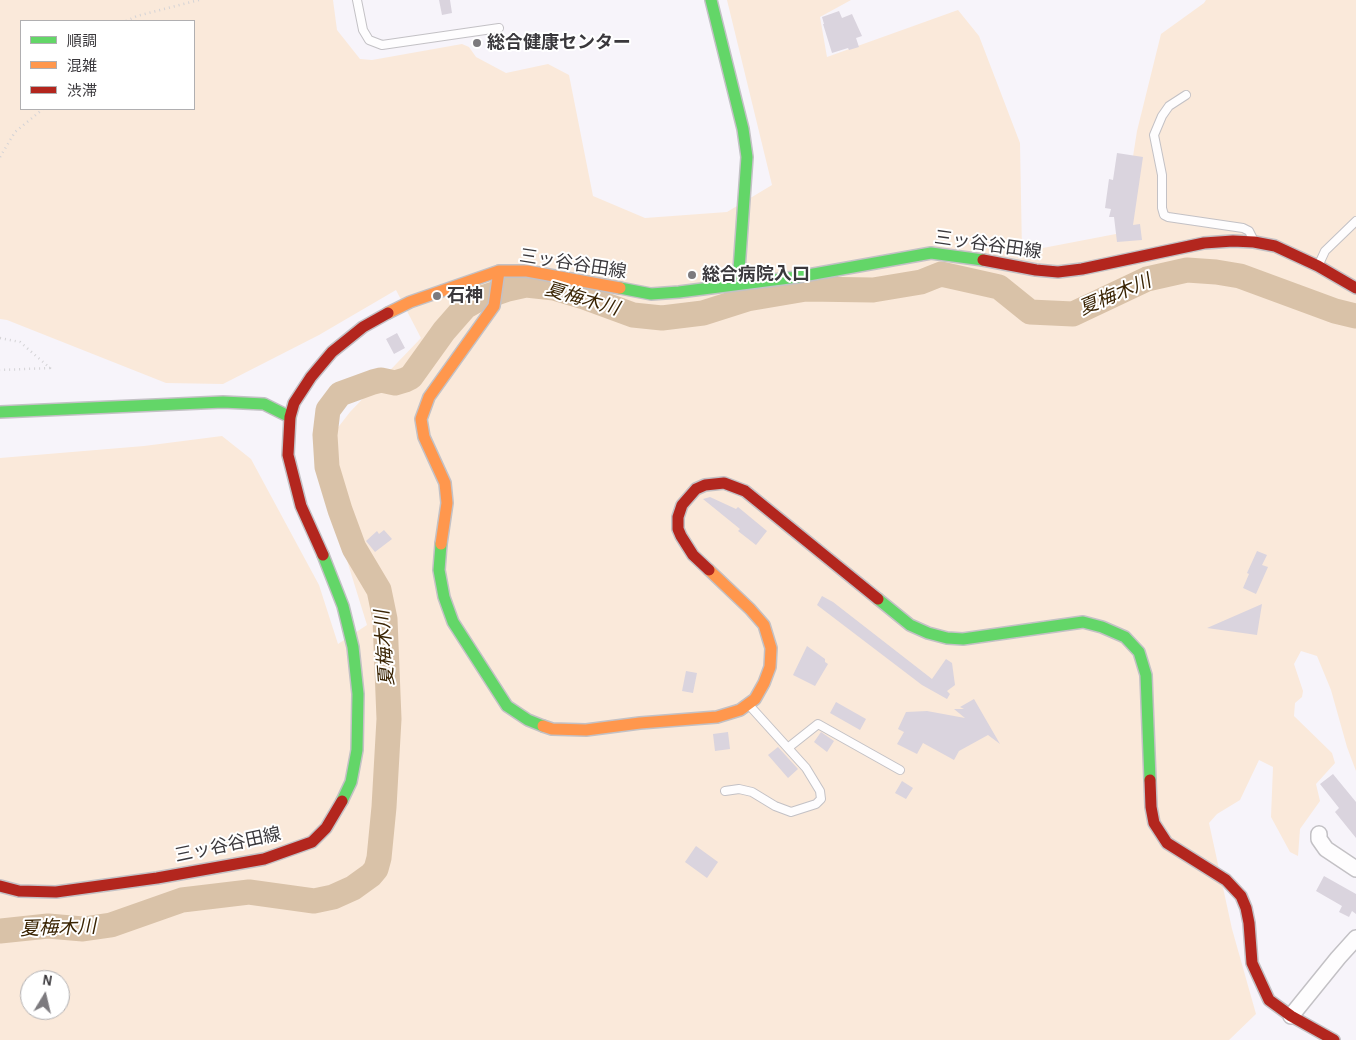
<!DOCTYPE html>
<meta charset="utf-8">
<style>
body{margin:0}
#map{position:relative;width:1356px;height:1040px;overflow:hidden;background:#f7f4fa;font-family:"Alegreya Sans","Noto Sans JP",sans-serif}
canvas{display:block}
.legend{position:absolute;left:20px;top:20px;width:175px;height:90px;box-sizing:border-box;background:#fff;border:1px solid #b0afb1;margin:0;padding:6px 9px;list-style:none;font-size:15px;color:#3a383c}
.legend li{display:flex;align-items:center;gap:10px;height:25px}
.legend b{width:25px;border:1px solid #b0afb1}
.north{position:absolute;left:20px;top:970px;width:50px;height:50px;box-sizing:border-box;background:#fff;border:1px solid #b0afb1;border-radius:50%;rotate:9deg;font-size:14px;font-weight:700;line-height:20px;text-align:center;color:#3a383c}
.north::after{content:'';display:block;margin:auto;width:18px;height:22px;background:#7c7a7e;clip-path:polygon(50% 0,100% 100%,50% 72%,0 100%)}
</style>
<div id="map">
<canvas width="1356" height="1040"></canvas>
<ul class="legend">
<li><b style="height:6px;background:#63d668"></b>順調</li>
<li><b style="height:6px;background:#ff974d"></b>混雑</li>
<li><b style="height:6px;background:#b3261e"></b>渋滞</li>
</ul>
<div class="north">N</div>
</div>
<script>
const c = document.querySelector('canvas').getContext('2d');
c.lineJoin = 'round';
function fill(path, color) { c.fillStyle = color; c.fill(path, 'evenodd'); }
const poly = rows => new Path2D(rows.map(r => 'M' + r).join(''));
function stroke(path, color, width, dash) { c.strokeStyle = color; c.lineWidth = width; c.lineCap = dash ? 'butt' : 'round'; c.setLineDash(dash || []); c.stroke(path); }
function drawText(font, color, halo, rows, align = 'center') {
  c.font = font + ' "Alegreya Sans","Noto Sans JP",sans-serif'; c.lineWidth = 4; c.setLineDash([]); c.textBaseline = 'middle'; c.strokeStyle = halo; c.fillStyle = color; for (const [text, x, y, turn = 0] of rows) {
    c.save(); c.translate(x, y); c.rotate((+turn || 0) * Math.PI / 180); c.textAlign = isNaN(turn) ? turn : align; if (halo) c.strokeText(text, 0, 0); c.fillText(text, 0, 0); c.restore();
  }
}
fill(poly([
 [0,0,333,0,337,30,360,59,372,60,462,44,469,47,476,57,506,73,548,64,569,75,593,196,645,218,727,212,772,185,727,0,851,0,820,17,827,57,958,10,979,36,1020,143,1022,252,1121,233,1137,131,1161,34,1204,3,1206,0,1356,0,1356,771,1347,747,1331,690,1317,656,1301,651,1294,664,1303,691,1302,697,1295,703,1294,716,1332,753,1335,763,1316,784,1320,801,1300,829,1298,856,1290,852,1271,817,1273,767,1259,760,1240,800,1217,814,1209,823,1232,929,1256,1014,1229,1040,0,1040,0,458,144,446,222,436,251,459,319,585,338,644,367,625,315,457,350,412,421,338,396,290,319,335,223,384,166,383,7,320,0,319],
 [21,21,194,21,194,109,21,109],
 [30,980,60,980,60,1010,30,1010]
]), '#fae9da');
stroke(poly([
 [0,931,48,926,83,929,111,925,182,900,249,892,314,901,333,897,353,888,371,875,376,869,379,858,384,807,389,719,385,619,379,590,354,548,340,510,327,467,325,435,328,410,340,394,373,382,381,380,395,383,405,380,411,377,444,331,465,307,479,299,508,289,526,285,554,288,584,297,633,315,662,318,703,313,747,299,806,289,873,290,921,282,941,274,999,287,1030,312,1073,314,1147,279,1187,270,1216,272,1240,276,1335,311,1356,316]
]), '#d9c2a8', 25);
fill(poly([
 [439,0,450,0,452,13,442,15],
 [839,11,842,18,852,14,862,36,856,38,859,47,849,50,848,48,832,53,823,24,824,24,822,17],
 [1117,153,1143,157,1133,225,1140,224,1142,240,1117,242,1114,217,1109,217,1111,209,1105,208,1109,179,1113,180],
 [397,333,405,348,394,354,386,339],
 [710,497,736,509,738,507,767,531,756,545,738,531,740,529,703,499],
 [384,530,392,539,375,552,366,541,377,531,379,534],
 [1257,551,1267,555,1262,565,1268,567,1256,594,1243,588,1249,574,1247,573],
 [822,596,833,602,932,679,946,659,952,663,955,685,947,691,950,694,947,699,922,685,817,605],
 [1262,604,1257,635,1207,628],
 [807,646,825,659,825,662,828,664,815,686,793,675],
 [686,671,697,673,693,693,682,691],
 [974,699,1000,744,988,735,959,751,954,760,923,743,917,754,897,744,904,732,898,729,906,712,927,711,965,718,954,709,964,709,960,707],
 [836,702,866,719,860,730,830,713],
 [728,732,730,749,715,751,713,734],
 [821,732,834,741,827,752,814,742],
 [778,747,798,769,788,778,768,755],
 [1333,774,1356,802,1356,838,1335,812,1339,808,1320,784],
 [902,781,913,788,906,799,895,793],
 [696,846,718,862,707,878,685,862],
 [1324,876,1356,894,1356,914,1352,911,1349,917,1339,912,1342,906,1316,891]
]), '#dad4de');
const lane = poly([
 [357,0,363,30,369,40,382,45,499,28],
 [1186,95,1169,106,1162,116,1154,135,1162,175,1162,208,1164,215,1168,217,1243,228,1249,231,1253,239],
 [1319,264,1325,251,1356,221],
 [789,747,818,724,900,770],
 [725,791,739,789,752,792,775,806,791,812,816,804,821,799,820,791,806,768,749,705]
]);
const street = poly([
 [1319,834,1319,839,1326,849,1356,869],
 [1291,1016,1338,958,1356,938]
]);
const fast = poly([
 [711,0,743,129,747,157,738,284],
 [620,288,651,294,679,292,797,277,931,253,983,260],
 [0,412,223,402,264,404,290,417],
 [441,544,439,570,444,597,453,622,507,706,528,720,543,726],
 [323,555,343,606,353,647,358,694,357,750,351,782,342,801],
 [878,599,910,625,928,633,947,638,963,639,1083,622,1102,627,1125,637,1139,652,1146,675,1150,780]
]);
const slow = poly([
 [388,313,410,302,499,271,527,271,620,288],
 [441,544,447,503,445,483,424,437,421,419,429,397,494,306,499,271],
 [543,726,552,729,586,730,640,723,717,717,740,710,755,699,764,683,770,667,771,648,764,625,750,609,709,570]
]);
const jam = poly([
 [983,260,1036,270,1058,272,1082,269,1204,243,1233,241,1254,242,1275,246,1318,266,1356,288],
 [323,555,301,506,288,455,290,417,294,403,311,377,332,352,363,327,388,313],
 [709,570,693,555,681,536,678,529,678,517,682,505,696,489,705,485,724,483,745,491,878,599],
 [1150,780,1151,807,1154,823,1167,843,1226,880,1241,896,1246,908,1249,923,1252,963,1269,1000,1291,1016,1334,1040],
 [0,886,19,891,56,892,157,878,264,859,312,842,326,828,342,801]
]);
stroke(lane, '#c3c1c5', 10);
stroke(street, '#c3c1c5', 18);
stroke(fast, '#c3c1c5', 14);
stroke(slow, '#c3c1c5', 14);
stroke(jam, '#c3c1c5', 14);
stroke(poly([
 [126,21,137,16,199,0],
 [0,157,15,132,43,109],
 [0,338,20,342,50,368,0,370]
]), '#d4d3d6', 2.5, [1, 4]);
stroke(lane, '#fefdfe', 8);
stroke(street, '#fefdfe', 15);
stroke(fast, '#63d668', 11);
stroke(slow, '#ff974d', 11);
stroke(jam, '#b3261e', 11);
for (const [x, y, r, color] of [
 [477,43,5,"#7c7a7e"],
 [692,275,5,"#7c7a7e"],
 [437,296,5,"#7c7a7e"]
]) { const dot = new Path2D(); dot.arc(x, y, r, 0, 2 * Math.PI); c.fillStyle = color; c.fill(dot); stroke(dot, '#fff', 2); }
drawText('bold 18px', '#3a383c', '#fff', [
 ["総合健康センター",487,43],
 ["総合病院入口",702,275],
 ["石神",447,296]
], 'left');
drawText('18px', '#3a383c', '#fff', [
 ["三ッ谷谷田線",988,245,8],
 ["三ッ谷谷田線",573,264,9],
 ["三ッ谷谷田線",228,845,-12]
]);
drawText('italic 19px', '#3a2403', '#fff', [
 ["夏梅木川",1115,295,-23],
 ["夏梅木川",582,299,16],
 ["夏梅木川",385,648,-94],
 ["夏梅木川",58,928,-2]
]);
</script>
